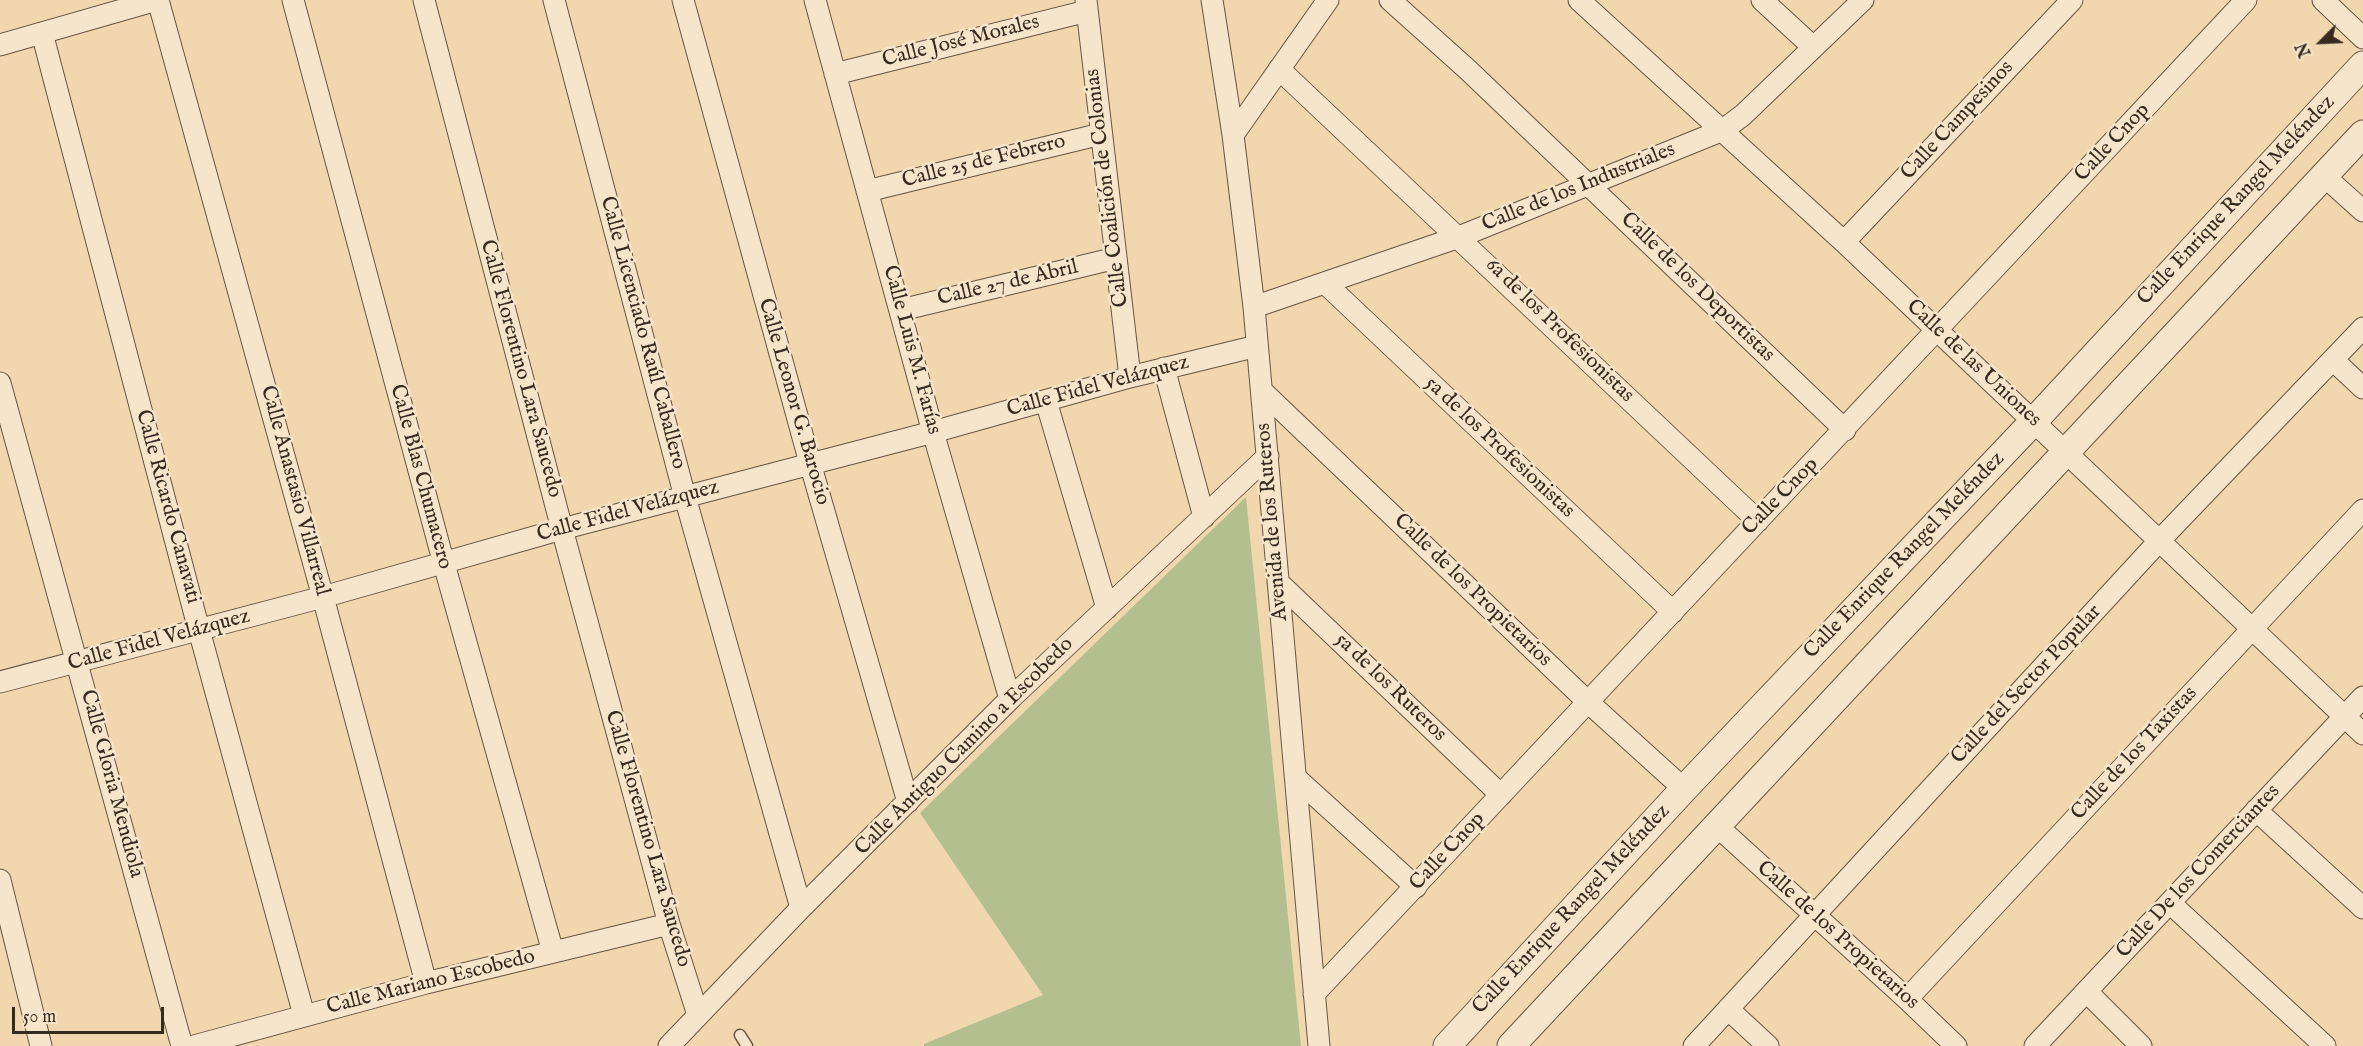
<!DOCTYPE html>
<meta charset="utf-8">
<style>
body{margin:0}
#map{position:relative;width:2363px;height:1046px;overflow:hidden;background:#f1d7ae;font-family:"IM FELL English",serif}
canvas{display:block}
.north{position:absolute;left:2291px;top:12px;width:60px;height:60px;-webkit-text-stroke:4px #f6e5ca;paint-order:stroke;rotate:246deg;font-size:16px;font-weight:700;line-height:24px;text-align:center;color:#372a21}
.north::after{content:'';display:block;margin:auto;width:21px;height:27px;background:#372a21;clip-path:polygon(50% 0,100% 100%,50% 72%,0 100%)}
.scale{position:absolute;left:12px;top:1007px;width:152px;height:27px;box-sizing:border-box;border:3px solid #372a21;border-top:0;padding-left:8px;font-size:18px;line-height:21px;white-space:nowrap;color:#372a21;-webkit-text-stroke:4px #f6e5ca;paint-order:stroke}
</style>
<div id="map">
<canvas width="2363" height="1046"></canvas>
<div class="north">N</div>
<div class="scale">50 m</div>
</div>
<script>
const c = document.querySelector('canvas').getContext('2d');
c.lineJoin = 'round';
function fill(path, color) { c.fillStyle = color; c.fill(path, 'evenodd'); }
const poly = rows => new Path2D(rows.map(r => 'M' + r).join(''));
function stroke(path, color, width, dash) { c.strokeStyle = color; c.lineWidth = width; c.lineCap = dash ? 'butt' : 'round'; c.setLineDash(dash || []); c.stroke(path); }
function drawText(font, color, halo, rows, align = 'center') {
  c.font = font + ' "IM FELL English",serif'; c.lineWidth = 5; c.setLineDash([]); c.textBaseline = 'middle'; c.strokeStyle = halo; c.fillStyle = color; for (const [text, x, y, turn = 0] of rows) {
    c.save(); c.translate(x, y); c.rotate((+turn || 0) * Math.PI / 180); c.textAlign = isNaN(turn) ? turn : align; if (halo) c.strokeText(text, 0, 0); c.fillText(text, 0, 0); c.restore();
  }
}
fill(poly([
 [1246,497,1301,1046,924,1046,924,1044,1043,995,920,813]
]), '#b4bf8f');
const service = poly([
 [740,1035,747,1046]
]);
const minor = poly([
 [158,0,323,597,426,983],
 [293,0,444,564,553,952],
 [424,0,562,529,669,924,698,1015],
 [554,0,685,497,801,908],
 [683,0,810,463,908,802],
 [815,0,933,432,1010,699],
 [1086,0,1130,377],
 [1212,0,1233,135,1254,307,1319,1046],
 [1390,0,1467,69,1845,430],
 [1579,0,1844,242,2363,734],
 [1762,0,1813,47],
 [2323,0,2363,38],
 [42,33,199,630,304,1015],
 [0,45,157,0],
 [1279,69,1758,521],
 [835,74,1087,11],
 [1233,135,1328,0],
 [2323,175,2363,211],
 [867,191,1101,134],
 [1844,242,2072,0],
 [1325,283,1673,612],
 [1254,307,1459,237,1723,130,1743,115,1863,0],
 [901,310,1116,258],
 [2333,360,2363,388],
 [1164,368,1204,517],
 [0,383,182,1046],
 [1262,391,1588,702,1684,789],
 [1046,401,1107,608],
 [1278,582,1501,795],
 [0,682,323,597,562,529,933,432,1130,377,1257,346],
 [1296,778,1416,887],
 [2256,810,2363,908],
 [1717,826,1907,999,1956,1046],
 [0,880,41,1046],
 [2170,903,2325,1046],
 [2087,992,2141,1046],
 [1314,994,2246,0],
 [1907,999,2363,510],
 [1728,1009,1768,1046],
 [194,1046,426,983,669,924],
 [669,1046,801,908,1010,699,1268,456],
 [1694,1046,2160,540,2363,328],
 [2035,1046,2363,697]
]);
const tertiary = poly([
 [1447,1046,1684,789,2033,422,2363,65],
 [1511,1046,2363,134]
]);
stroke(service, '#654', 13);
stroke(minor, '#654', 23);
stroke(tertiary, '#654', 29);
stroke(service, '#f6e5ca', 10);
stroke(minor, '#f6e5ca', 21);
stroke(tertiary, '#f6e5ca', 27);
drawText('21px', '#372a21', '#f6e5ca', [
 ["Calle José Morales",961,42,-14],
 ["Calle Campesinos",1958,121,-47],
 ["Calle Cnop",2113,143,-47],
 ["Calle 25 de Febrero",984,162,-14],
 ["Calle Coalición de Colonias",1108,188,-97],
 ["Calle de los Industriales",1579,188,-22],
 ["Calle Enrique Rangel Meléndez",2237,201,-47],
 ["Calle 27 de Abril",1008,284,-13],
 ["Calle de los Deportistas",1697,288,44],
 ["6a de los Profesionistas",1559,331,44],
 ["Calle Licenciado Raúl Caballero",642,333,75],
 ["Calle Luis M. Farías",911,350,75],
 ["Calle de las Uniones",1973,364,43],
 ["Calle Florentino Lara Saucedo",520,369,75],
 ["Calle Fidel Velázquez",1098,387,-15],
 ["Calle Leonor G. Barocio",793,402,74],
 ["5a de los Profesionistas",1499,448,43],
 ["Calle Blas Chumacero",420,477,75],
 ["Calle Anastasio Villarreal",294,491,75],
 ["Calle Cnop",1781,497,-46],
 ["Calle Ricardo Canavati",167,507,75],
 ["Calle Fidel Velázquez",628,512,-15],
 ["Avenida de los Ruteros",1273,522,-95],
 ["Calle Enrique Rangel Meléndez",1905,556,-46],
 ["Calle de los Propietarios",1472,591,44],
 ["Calle Fidel Velázquez",159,641,-15],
 ["Calle del Sector Popular",2027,685,-47],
 ["5a de los Ruteros",1390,688,44],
 ["Calle Antiguo Camino a Escobedo",965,747,-45],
 ["Calle de los Taxistas",2135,754,-47],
 ["Calle Gloria Mendiola",111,784,75],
 ["Calle Florentino Lara Saucedo",647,839,74],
 ["Calle Cnop",1448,852,-47],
 ["Calle De los Comerciantes",2199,872,-47],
 ["Calle Enrique Rangel Meléndez",1572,910,-47],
 ["Calle de los Propietarios",1837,936,42],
 ["Calle Mariano Escobedo",431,983,-14]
]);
</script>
